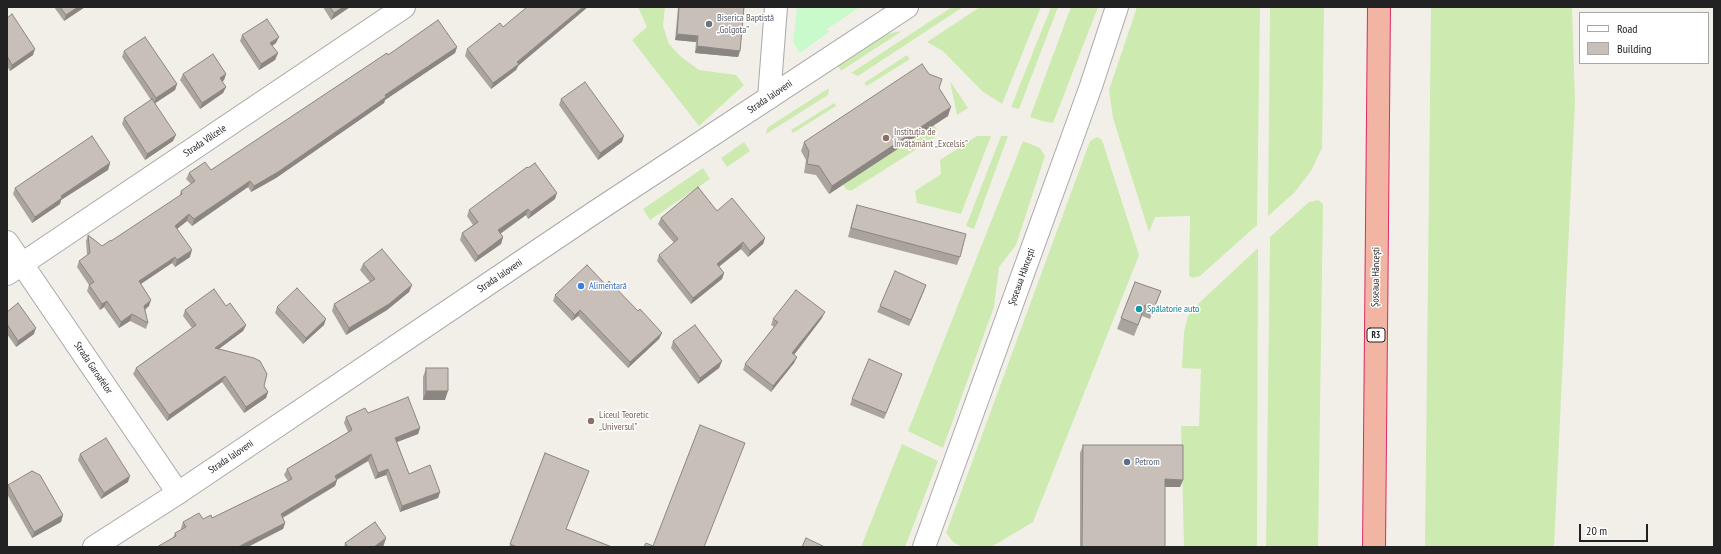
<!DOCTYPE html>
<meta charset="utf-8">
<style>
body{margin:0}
#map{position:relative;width:1721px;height:554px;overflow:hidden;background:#f2efe9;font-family:"PT Sans Narrow",sans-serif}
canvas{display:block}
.frame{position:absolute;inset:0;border:8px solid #222;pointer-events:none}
.legend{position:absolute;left:1579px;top:12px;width:130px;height:52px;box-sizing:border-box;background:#fff;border:1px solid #a7a7a7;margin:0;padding:5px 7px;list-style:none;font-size:12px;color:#222}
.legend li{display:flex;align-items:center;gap:8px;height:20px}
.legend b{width:20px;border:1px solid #a7a7a7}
.scale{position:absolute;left:1579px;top:524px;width:69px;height:18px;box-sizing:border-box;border:2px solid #222;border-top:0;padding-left:5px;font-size:12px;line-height:14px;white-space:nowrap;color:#222;-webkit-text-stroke:3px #fff;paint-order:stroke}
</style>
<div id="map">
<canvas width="1721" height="554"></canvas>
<div class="frame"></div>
<ul class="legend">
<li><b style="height:5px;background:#fff"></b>Road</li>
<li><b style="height:11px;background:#c7bfb8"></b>Building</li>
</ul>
<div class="scale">20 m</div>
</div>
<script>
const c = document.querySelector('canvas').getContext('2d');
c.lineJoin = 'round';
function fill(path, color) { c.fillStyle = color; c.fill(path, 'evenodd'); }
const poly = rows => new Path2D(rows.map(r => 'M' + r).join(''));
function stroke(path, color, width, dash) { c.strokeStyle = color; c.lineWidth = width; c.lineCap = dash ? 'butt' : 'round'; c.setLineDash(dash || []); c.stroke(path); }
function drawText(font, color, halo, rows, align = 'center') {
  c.font = font + ' "PT Sans Narrow",sans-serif'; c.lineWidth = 3; c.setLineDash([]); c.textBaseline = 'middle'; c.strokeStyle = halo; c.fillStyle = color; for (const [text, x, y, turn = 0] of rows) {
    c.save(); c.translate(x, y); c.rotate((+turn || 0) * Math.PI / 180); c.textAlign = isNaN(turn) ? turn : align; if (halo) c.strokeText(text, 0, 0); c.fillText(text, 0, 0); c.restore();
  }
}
fill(poly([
 [638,7,665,7,663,26,669,44,680,56,699,70,736,75,744,85,699,126,632,40,647,27],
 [952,7,963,7,858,76,851,73],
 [980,7,1041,7,1002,104,982,91,943,51,927,42],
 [1051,7,1058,7,1019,109,1011,107],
 [1071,7,1098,7,1053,123,1042,121,1030,117],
 [1137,7,1260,7,1257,225,1200,276,1193,278,1189,276,1190,216,1155,217,1149,232,1113,118,1109,90],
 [1270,7,1324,7,1322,148,1311,171,1294,193,1268,216],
 [1431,7,1572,7,1575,101,1554,547,1425,547],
 [902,31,841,71,836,63,880,35],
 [907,55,910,59,867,86,864,83],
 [950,81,968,108,957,115],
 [829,88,828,95,766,134,767,128],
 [834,103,836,106,793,133,791,130],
 [934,125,937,130,934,138,851,191,846,189,843,185],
 [977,136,991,136,961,214,917,203,915,191,941,174,940,160],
 [1001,136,1008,136,974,229,966,226],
 [1097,137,1102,140,1139,255,1033,522,993,546,961,546,954,543,946,533,1090,141],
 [1023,141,1040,148,1045,156,1016,245,999,267,994,307,943,448,908,431],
 [744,142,750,151,727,167,721,158],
 [703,168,710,179,650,220,643,209],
 [1318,200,1323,204,1318,547,1266,547,1270,237,1309,202],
 [1258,248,1257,547,1184,547,1181,426,1199,426,1201,369,1182,368,1184,332,1188,316,1199,303],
 [902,444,938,461,905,547,861,547]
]), '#cdebb0');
fill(poly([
 [797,7,860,7,827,29,829,32,800,53,793,42]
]), '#c8facc');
const minor = poly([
 [769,98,776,7],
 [7,242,178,493],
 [7,274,404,7]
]);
const tertiary = poly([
 [94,547,178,493,595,212,907,7],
 [924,547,1091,86,1117,7]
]);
const trunk = poly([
 [1374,547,1379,7]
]);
stroke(minor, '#a9a9a9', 24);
stroke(tertiary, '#a9a9a9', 24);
stroke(trunk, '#dc2a67', 24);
stroke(minor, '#fff', 22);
stroke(tertiary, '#fff', 22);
stroke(trunk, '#f2b4a3', 22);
fill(poly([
 [54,7,85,7,64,21],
 [323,7,350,7,331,20],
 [678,7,744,7,740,51,738,57,695,53,696,42,675,40],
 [7,18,33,55,10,71,7,66],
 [242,35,276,43,272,46,278,53,275,60,259,70,240,41],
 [457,47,455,53,385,100,384,103,276,178,251,192,248,187,192,226,187,221,177,229,190,257,175,267,172,263,141,284,149,306,145,310,148,323,146,329,130,321,119,328,104,307,100,310,87,291,89,285,77,267,79,261,87,255,86,241,88,235,102,246,111,241,179,197,181,191,191,184,186,179,189,173,211,170,388,55],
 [467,49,518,66,516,70,491,89,465,56],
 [124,51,177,84,175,90,155,103,173,141,145,160,122,124,124,118,151,100,122,57],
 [183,74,226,74,224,80,222,82,226,87,223,93,200,109,180,80],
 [929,74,939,88,948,116,829,194,816,175,804,173,806,160,801,151,804,142],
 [561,99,622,142,598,160,559,105],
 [110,163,108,170,61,200,60,204,32,223,13,194,15,188],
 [555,199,528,219,526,215,500,233,503,237,501,244,475,262,460,240,462,233,473,225,467,216,469,210],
 [857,205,960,257,957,265,848,237,854,214],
 [717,211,765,238,763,244,748,257,741,249,719,267,724,273,722,279,691,304,657,261,659,255,674,243,658,224,661,218],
 [363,264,412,285,409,292,387,310,346,335,332,311,334,304,370,282,360,270],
 [1135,282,1161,291,1150,319,1142,316,1134,336,1117,329],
 [606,285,638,311,662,333,659,339,628,368,578,316,572,321,553,301,555,295],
 [926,285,909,326,877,312,880,306],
 [226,306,246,325,243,331,219,349,264,386,268,392,266,398,244,413,222,382,167,421,133,374,136,368,192,328,183,316,185,310],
 [277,307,324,325,303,344,275,313],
 [7,312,34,334,16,347,7,334],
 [822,318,794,355,797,357,794,363,771,392,743,370,745,364,774,327,771,325,773,319],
 [673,341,722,361,719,368,698,384,671,348],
 [426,368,445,400,423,400,423,377],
 [902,374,884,419,850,405,852,399],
 [368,413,420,428,418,434,397,442,409,474,440,492,438,498,400,512,386,475,375,479,368,461,337,480,335,486,283,518,285,523,283,529,173,538,175,533,181,530,181,528,183,522,212,518,288,481,284,475,287,469,348,432,344,423,346,417],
 [1083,445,1183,480,1180,487,1165,487,1165,547,1080,547,1080,453],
 [545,453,567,529,612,547,509,547],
 [80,454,128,482,101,499,78,460],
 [8,485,63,515,61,522,32,538,7,494],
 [386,538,383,547,344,547,345,543]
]), '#aba49e');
fill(poly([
 [78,7,85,7,64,21,66,15],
 [343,7,350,7,331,20,334,13],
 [583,7,588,7,518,66,516,70,491,89,493,83,517,62],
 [677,34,698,36,696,42,675,40],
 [279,37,276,43,268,49,270,43],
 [697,46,740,51,738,57,695,53],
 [457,47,455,53,385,100,384,103,276,178,251,192,254,186,385,95],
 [35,49,33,55,10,71,12,65],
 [278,53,275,60,259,70,261,64],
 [226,74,224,80,217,85,220,78],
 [177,84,175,90,154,104,156,98],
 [226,87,223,93,200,109,202,103],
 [951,107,948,116,829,194,832,186],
 [176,135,173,141,145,160,147,154],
 [624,136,622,142,598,160,600,153],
 [110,163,108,170,61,200,60,204,32,223,35,217,61,196],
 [250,181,248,187,192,226,194,219],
 [557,193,555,199,528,219,531,212],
 [528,209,526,215,496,237,498,230],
 [189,214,187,221,173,232,175,226],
 [503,237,501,244,475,262,478,256],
 [765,238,763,244,748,257,750,251],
 [743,242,741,249,714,270,717,264],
 [192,250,190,257,175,267,177,260],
 [175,257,172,263,136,287,139,281],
 [724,273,722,279,691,304,693,298],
 [412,285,409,292,387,310,346,335,349,328],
 [926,285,924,291,909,326,911,320],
 [151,300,149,306,141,312,144,306],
 [107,301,104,307,100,310,102,304],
 [580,310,578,316,572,321,575,315],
 [825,312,822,318,790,360,792,353],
 [132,314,130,321,119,328,121,322],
 [326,319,324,325,303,344,306,338],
 [246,325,243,331,212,354,215,348],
 [36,328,34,334,16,347,18,341],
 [662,333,659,339,628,368,630,362],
 [797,357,794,363,771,392,773,386],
 [722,361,719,368,698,384,700,378],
 [225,376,222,382,167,421,169,415],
 [426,391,448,391,445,400,423,400],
 [268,392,266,398,244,413,246,407],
 [420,428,418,434,392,444,395,438],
 [371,454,368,461,332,482,335,476],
 [388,469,386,475,375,479,378,473],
 [130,476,128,482,101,499,104,493],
 [1165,479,1183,480,1180,487,1163,487],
 [337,480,335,486,278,520,281,514],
 [440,492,438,498,400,512,402,506],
 [63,515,61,522,32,538,34,532],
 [285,523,283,529,248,547,238,547],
 [386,538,383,547,374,547]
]), '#8b8681');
const building = poly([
 [60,7,78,7,66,15,60,7],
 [330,7,343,7,334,13,330,7],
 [527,7,583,7,517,62,519,64,493,83,467,49,500,23,503,27,527,7],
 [679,7,744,7,740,51,697,46,698,36,677,34,679,7],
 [12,14,35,49,12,65,7,56,7,18,12,14],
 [267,19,279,37,270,43,278,53,261,64,242,35,267,19],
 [438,20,457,47,385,95,386,97,278,172,254,186,250,181,194,219,189,214,175,226,192,250,177,260,175,257,139,281,151,300,144,306,148,323,132,314,121,322,107,301,102,304,89,285,94,282,79,261,90,253,88,235,102,246,111,240,111,241,182,194,181,191,195,181,189,173,205,162,211,170,387,53,388,55,438,20],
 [145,37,177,84,156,98,124,51,145,37],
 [213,54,226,74,220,78,226,87,202,103,183,74,213,54],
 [922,64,929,74,942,79,939,88,951,107,832,186,819,166,807,164,809,151,804,142,922,64],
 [585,82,624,136,600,153,561,99,585,82],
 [152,99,176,135,147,154,124,118,152,99],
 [92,136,110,163,61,196,62,198,35,217,15,188,92,136],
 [535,163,557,193,531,212,528,209,498,230,503,237,478,256,462,233,478,222,469,210,527,167,528,168,535,163],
 [698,187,717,211,732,198,765,238,750,251,743,242,717,264,724,273,693,298,659,255,678,239,661,218,698,187],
 [857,205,966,234,960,257,851,228,857,205],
 [382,249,412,285,389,304,349,328,334,304,375,279,363,264,382,249],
 [587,265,606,285,609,281,638,311,640,309,662,333,630,362,580,310,575,315,555,295,587,265],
 [895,271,926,285,911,320,880,306,895,271],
 [1135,282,1161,291,1154,308,1145,305,1138,325,1121,318,1135,282],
 [297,288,326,319,306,338,277,307,297,288],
 [214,289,226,306,230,303,246,325,215,348,254,358,260,361,267,374,264,386,268,392,246,407,225,376,169,415,136,368,196,325,185,310,214,289],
 [796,290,825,312,792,353,797,357,773,386,745,364,778,322,773,319,796,290],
 [18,303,36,328,18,341,7,324,7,312,18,303],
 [695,325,722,361,700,378,673,341,695,325],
 [869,359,902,374,886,413,852,399,869,359],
 [426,368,448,368,448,391,426,391,426,368],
 [408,397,420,428,395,438,409,474,430,465,440,492,402,506,388,469,378,473,371,454,335,476,337,480,281,514,285,523,238,547,157,547,176,536,175,533,186,527,183,522,199,513,203,519,211,515,212,518,292,479,287,469,352,430,346,417,365,408,368,413,408,397],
 [700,425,745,443,704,547,644,547,646,543,653,546,700,425],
 [106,438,130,476,104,493,80,454,106,438],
 [1083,445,1183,445,1183,480,1165,479,1165,547,1082,547,1083,445],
 [545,453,589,471,566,529,612,547,517,547,510,544,545,453],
 [32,471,40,475,63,515,34,532,8,485,32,471],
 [375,522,386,538,374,547,348,547,345,543,375,522],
 [806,538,825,547,802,547,806,538]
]);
fill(building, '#c7bfb8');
stroke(building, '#8b8681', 1);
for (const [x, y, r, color] of [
 [709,24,4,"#6b7280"],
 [886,138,4,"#8d6e63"],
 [581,286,4,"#3f7fe0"],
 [1139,309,4,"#0f9aa8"],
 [591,421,4,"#8d6e63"],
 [1127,462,4,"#5c6f8a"]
]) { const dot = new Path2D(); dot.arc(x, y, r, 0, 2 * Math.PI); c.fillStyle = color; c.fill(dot); stroke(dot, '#fff', 1.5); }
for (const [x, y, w] of [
 [1376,335,18]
]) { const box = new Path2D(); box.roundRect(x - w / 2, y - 7, w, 14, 3); c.fillStyle = '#fff'; c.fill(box); stroke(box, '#222', 1); }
drawText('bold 9px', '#222', null, [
 ["R3",1376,335]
]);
drawText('10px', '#5b616d', '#fff', [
 ["Biserica Baptistă",717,18],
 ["„Golgota”",717,30]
], 'left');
drawText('10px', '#222', '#fff', [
 ["Strada Ialoveni",770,97,-34],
 ["Strada Vâlcele",205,141,-34],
 ["Strada Ialoveni",500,276,-34],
 ["Șoseaua Hâncești",1022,277,-70],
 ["Șoseaua Hâncești",1376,277,-89],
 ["Strada Garoafelor",93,368,56],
 ["Strada Ialoveni",231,457,-34]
]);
drawText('10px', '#785e54', '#fff', [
 ["Instituția de",894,132],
 ["Învățământ „Excelsis”",894,144],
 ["Liceul Teoretic",599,415],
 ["„Universul”",599,427]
], 'left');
drawText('10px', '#366cbe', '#fff', [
 ["Alimentară",589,286]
], 'left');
drawText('10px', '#0d838f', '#fff', [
 ["Spălatorie auto",1147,309]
], 'left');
drawText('10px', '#4e5e75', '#fff', [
 ["Petrom",1135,462]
], 'left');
</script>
